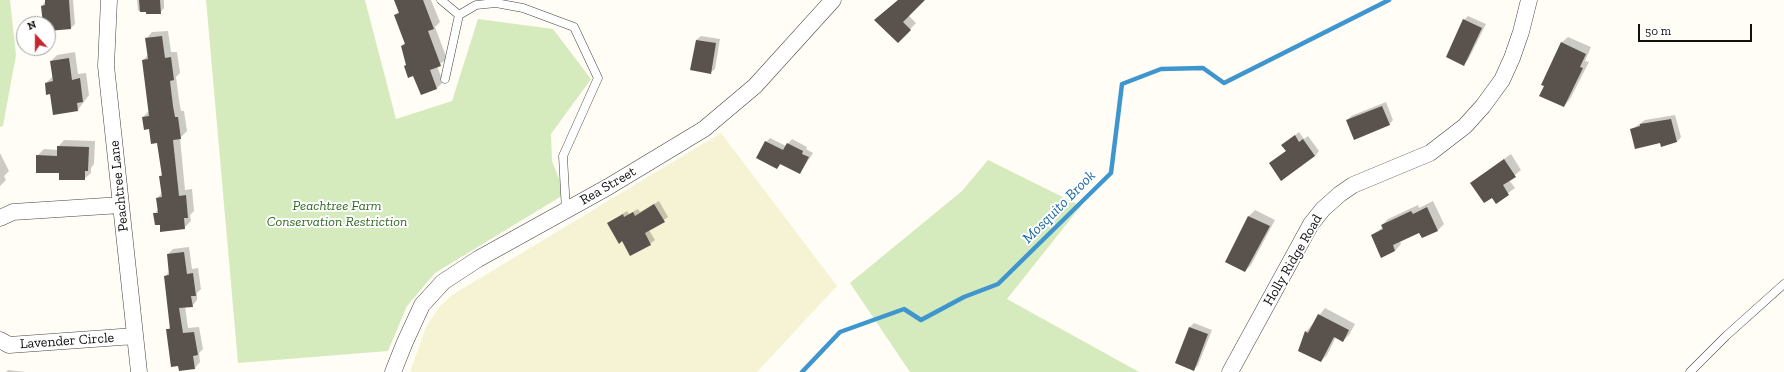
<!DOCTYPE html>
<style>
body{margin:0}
#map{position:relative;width:1784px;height:372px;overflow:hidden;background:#fffdf5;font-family:"Zilla Slab",serif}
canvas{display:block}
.north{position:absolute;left:16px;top:16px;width:40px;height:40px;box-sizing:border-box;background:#fff;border:1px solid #a0a0a0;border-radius:50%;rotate:339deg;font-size:11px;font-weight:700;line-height:16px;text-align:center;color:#111}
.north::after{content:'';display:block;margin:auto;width:14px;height:18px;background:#c4262e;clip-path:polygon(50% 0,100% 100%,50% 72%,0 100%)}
.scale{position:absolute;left:1638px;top:24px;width:114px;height:18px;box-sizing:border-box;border:2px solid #111;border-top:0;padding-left:5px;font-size:12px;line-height:14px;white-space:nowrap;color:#111;-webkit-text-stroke:3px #fff;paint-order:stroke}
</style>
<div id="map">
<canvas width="1784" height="372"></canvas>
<div class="north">N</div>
<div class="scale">50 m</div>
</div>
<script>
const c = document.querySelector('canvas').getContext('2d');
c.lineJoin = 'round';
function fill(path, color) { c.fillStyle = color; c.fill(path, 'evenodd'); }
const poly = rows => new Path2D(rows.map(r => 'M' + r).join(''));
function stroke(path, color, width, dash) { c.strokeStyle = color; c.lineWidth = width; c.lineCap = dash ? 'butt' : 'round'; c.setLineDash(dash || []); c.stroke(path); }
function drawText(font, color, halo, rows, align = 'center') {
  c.font = font + ' "Zilla Slab",serif'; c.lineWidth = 4; c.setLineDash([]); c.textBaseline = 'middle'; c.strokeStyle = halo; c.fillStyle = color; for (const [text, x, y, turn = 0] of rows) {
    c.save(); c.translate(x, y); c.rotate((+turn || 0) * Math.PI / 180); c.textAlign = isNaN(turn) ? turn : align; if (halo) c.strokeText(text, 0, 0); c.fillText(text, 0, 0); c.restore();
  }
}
fill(poly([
 [721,133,837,286,757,372,410,372,426,327,439,307,452,295]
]), '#f6f3d4');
fill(poly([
 [0,0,10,0,16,55,3,126,0,127],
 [206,0,365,0,396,119,452,101,478,19,553,29,591,79,551,134,552,161,565,194,435,273,407,306,388,351,238,363],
 [988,160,1081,206,1007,299,1139,372,910,372,850,283,962,191]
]), '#d5ebbd');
fill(poly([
 [46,0,73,0,75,24,71,28,48,30,48,24,44,24,42,6],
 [137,0,164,0,164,8,160,13,138,11],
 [395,0,431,0,440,22,435,27,447,59,437,66,443,82,437,88,421,94,414,75,407,65,402,46,406,42,395,15,399,12],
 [898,0,923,0,908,15,916,23,898,42,882,14],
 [1468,16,1486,24,1468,60,1464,64,1464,20],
 [168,31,171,52,177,52,180,73,176,77,179,100,181,111,184,111,187,131,180,138,185,190,192,189,194,211,190,215,191,221,184,228,160,224,154,214,159,209,157,198,162,193,160,176,162,174,158,142,143,117,149,111,143,60,148,55,146,39,152,32],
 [701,36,720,39,715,69,710,73,696,40],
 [1568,37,1591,47,1585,61,1589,62,1570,99,1564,106,1561,43],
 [75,52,78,74,86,73,89,95,77,111,51,93,46,83,53,76,51,61,57,55],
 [1386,102,1393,120,1389,125,1347,121,1351,116],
 [1675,115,1681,137,1677,142,1661,142,1631,130,1645,120],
 [1299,132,1304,139,1308,136,1319,151,1315,156,1270,163,1286,151,1283,145],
 [770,138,786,146,792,139,807,147,806,149,813,153,800,173,782,163,777,168,766,142],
 [64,140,95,141,94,164,91,168,91,173,84,179,60,172,37,156,44,149,58,150,58,147],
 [0,153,9,171,4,176,6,180,0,186],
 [1511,154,1521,170,1509,180,1515,188,1496,202,1492,196,1471,183],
 [659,201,668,217,649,230,655,240,650,244,623,240,609,223,627,211,629,214,638,209,640,212],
 [1433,201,1444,224,1438,230,1423,237,1420,231,1400,241,1401,244,1395,251,1372,235,1383,227,1382,225,1388,219,1418,205,1419,208],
 [1255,210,1275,220,1251,265,1245,271,1226,261,1249,216],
 [189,247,192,269,198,268,201,289,197,293,197,300,192,306,185,306,188,328,199,327,203,349,199,353,200,362,195,368,167,330,171,326,165,276,170,271,168,254,173,249],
 [1325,308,1355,324,1349,335,1343,341,1336,337,1327,355,1321,361,1299,350,1306,332],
 [1194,323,1212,330,1198,365,1193,370,1176,363,1190,327],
 [8,370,26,372,6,372]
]), '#0003');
stroke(poly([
 [802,372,840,332,904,309,921,320,964,297,998,284,1111,173,1122,84,1161,69,1203,68,1224,83,1389,0]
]), '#3f96cf', 4.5);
fill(poly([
 [45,0,69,0,71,29,48,31,48,24,43,24,41,6,45,5],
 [139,0,160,0,161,14,146,14,146,12,140,12],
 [394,0,423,0,434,29,428,31,441,66,430,70,437,89,421,95,413,76,408,78,404,66,406,65,401,46,405,44,394,15,399,13],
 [898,0,925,0,903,22,911,30,898,43,874,20],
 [1463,19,1482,28,1464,66,1446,57],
 [162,36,165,58,171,57,174,80,170,81,173,106,175,117,178,117,181,139,173,140,179,196,186,195,188,218,184,218,185,229,160,232,160,225,155,225,153,213,158,213,156,198,162,197,159,176,162,176,157,143,151,144,149,129,144,130,142,117,149,116,142,60,148,59,145,38],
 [696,40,716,43,711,74,690,70],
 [1561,42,1586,54,1580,67,1583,68,1564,107,1539,96,1544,86,1541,85],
 [69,58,72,80,80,78,83,102,77,103,78,111,53,115,50,94,46,95,45,83,53,81,50,61],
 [1382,106,1390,125,1354,140,1346,120],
 [1671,119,1677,142,1661,147,1660,143,1635,149,1630,129,1640,126,1640,124],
 [1295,135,1299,142,1303,139,1315,156,1281,181,1269,163,1286,151,1281,145],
 [765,141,783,150,787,143,803,151,802,154,809,157,800,174,780,164,777,169,756,158],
 [57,146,89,147,88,171,85,171,85,180,59,180,59,173,36,173,36,155,57,156],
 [1504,159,1516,177,1503,185,1509,195,1496,204,1492,198,1484,203,1470,183],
 [654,204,665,222,645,233,651,245,630,256,622,241,619,244,607,223,623,214,624,217,633,212,635,216],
 [1427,207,1438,231,1422,238,1419,233,1393,245,1395,251,1381,258,1371,235,1383,229,1381,225,1411,211,1413,214],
 [1248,216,1270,226,1245,272,1225,262],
 [184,252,187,274,193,273,196,296,191,296,193,307,179,308,183,333,194,332,198,355,193,356,195,369,179,371,178,366,171,367,166,329,170,329,164,276,169,275,167,254],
 [1318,314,1349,330,1343,342,1334,337,1321,362,1298,351,1305,331,1308,333],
 [1189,327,1208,334,1194,371,1175,363]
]), '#5a524d');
const service = poly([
 [441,0,459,15],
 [445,79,459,15,476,5,496,3,523,8,574,27,598,78,563,156,566,211],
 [1690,372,1726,336,1784,284]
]);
const minor = poly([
 [109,0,106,66,139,372],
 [0,218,13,212,121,205],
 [0,340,9,345,135,336],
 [393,372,405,342,422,305,443,282,478,259,608,187,704,129,755,86,833,0],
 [1230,372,1311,224,1323,209,1340,194,1353,185,1430,153,1465,126,1483,106,1502,80,1512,58,1521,32,1529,0]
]);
stroke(service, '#444', 9);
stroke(minor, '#444', 17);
stroke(service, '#fff', 8);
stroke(minor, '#fff', 16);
drawText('14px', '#111', '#fff', [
 ["Peachtree Lane",119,186,-96],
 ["Rea Street",608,186,-30],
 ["Holly Ridge Road",1293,260,-60],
 ["Lavender Circle",67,341,-4]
]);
drawText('italic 14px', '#2f6b1f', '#fff', [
 ["Peachtree Farm",337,206],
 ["Conservation Restriction",337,222]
]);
drawText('italic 15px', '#1768a6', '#fff', [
 ["Mosquito Brook",1059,207,-45]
]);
</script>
